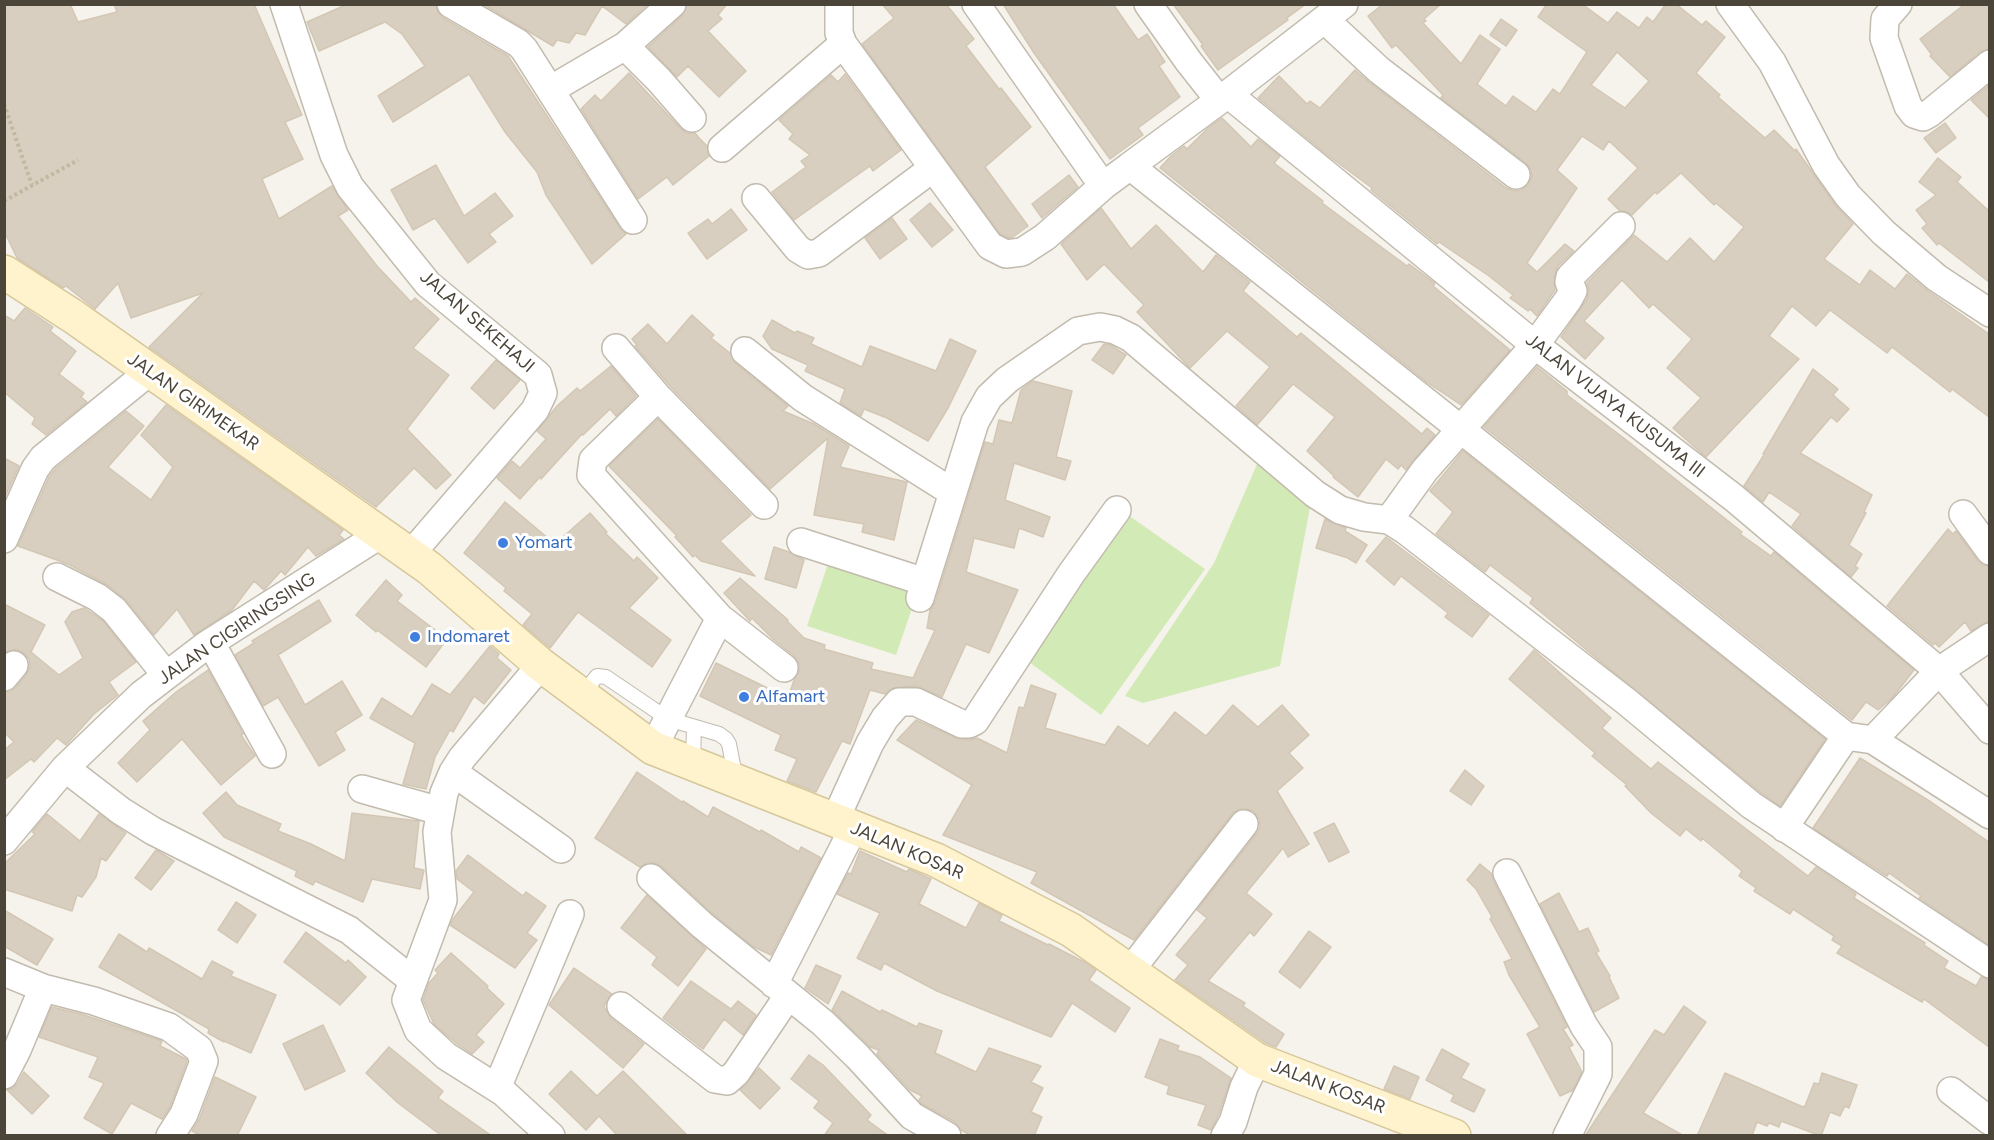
<!DOCTYPE html>
<style>
body{margin:0}
#map{position:relative;width:1994px;height:1140px;overflow:hidden;background:#f6f3ec;font-family:Figtree,sans-serif}
canvas{display:block}
.frame{position:absolute;inset:0;border:6px solid #4b4439;pointer-events:none}
</style>
<div id="map">
<canvas width="1994" height="1140"></canvas>
<div class="frame"></div>
</div>
<script>
const c = document.querySelector('canvas').getContext('2d');
c.lineJoin = 'round';
function fill(path, color) { c.fillStyle = color; c.fill(path, 'evenodd'); }
const poly = rows => new Path2D(rows.map(r => 'M' + r).join(''));
function stroke(path, color, width, dash) { c.strokeStyle = color; c.lineWidth = width; c.lineCap = dash ? 'butt' : 'round'; c.setLineDash(dash || []); c.stroke(path); }
function drawText(font, color, halo, rows, align = 'center') {
  c.font = font + ' Figtree,sans-serif'; c.lineWidth = 6; c.setLineDash([]); c.textBaseline = 'middle'; c.strokeStyle = halo; c.fillStyle = color; for (const [text, x, y, turn = 0] of rows) {
    c.save(); c.translate(x, y); c.rotate((+turn || 0) * Math.PI / 180); c.textAlign = isNaN(turn) ? turn : align; if (halo) c.strokeText(text, 0, 0); c.fillText(text, 0, 0); c.restore();
  }
}
fill(poly([
 [1258,462,1315,481,1280,666,1143,703,1125,696,1214,563],
 [1128,515,1205,569,1101,715,1029,662],
 [830,558,919,588,896,655,807,626]
]), '#d2eab5');
const building = poly([
 [4,4,70,4,78,22,117,12,114,4,254,4,302,115,285,122,303,159,262,179,279,219,332,186,348,210,338,216,377,266,411,302,415,298,439,319,413,348,449,375,407,429,451,475,436,489,414,468,376,507,149,347,203,293,131,318,118,283,95,309,66,286,63,288,17,258,4,231,4,4],
 [348,4,435,4,438,12,443,18,508,56,620,228,626,234,592,264,546,195,537,172,505,132,469,74,393,122,378,96,425,66,402,34,385,22,319,51,307,22,348,4],
 [483,4,648,4,626,24,602,6,585,35,576,33,569,43,557,40,553,46,483,4],
 [687,4,727,4,718,15,722,19,708,31,746,71,719,97,688,66,677,77,648,47,682,16,687,4],
 [882,4,946,4,974,39,966,46,999,89,1001,88,1031,127,985,167,1028,226,1013,237,1009,238,1000,234,862,44,894,18,882,4],
 [1003,4,1113,4,1138,40,1147,34,1165,62,1159,66,1180,97,1138,128,1143,135,1110,159,1034,53,1003,4],
 [1173,4,1306,4,1287,18,1288,20,1218,70,1201,46,1203,45,1173,4],
 [1383,4,1441,4,1424,19,1426,21,1423,23,1461,64,1480,35,1500,49,1477,84,1506,106,1513,96,1536,112,1553,89,1560,94,1587,52,1538,17,1547,4,1582,4,1608,23,1617,12,1639,28,1647,17,1653,22,1666,4,1676,4,1702,25,1706,21,1725,37,1696,73,1720,95,1718,97,1765,138,1774,130,1795,151,1796,149,1835,205,1853,224,1824,259,1860,285,1870,270,1895,289,1907,274,1928,291,1989,334,1989,417,1952,389,1950,392,1892,347,1887,353,1830,310,1816,326,1792,306,1769,336,1799,359,1706,457,1673,428,1701,398,1667,368,1692,339,1653,304,1649,308,1622,280,1584,321,1604,338,1585,359,1561,337,1587,299,1589,291,1587,283,1634,235,1667,262,1690,238,1714,262,1744,227,1716,203,1714,205,1681,173,1657,194,1655,192,1632,215,1626,211,1620,211,1608,199,1638,168,1609,141,1603,150,1582,136,1557,170,1577,188,1527,263,1537,272,1565,244,1574,251,1558,266,1554,279,1555,290,1537,316,1530,309,1528,311,1510,298,1513,295,1489,276,1439,242,1437,244,1371,190,1372,188,1330,157,1258,98,1279,76,1307,104,1310,101,1320,108,1355,70,1369,82,1506,188,1515,191,1521,190,1528,185,1532,176,1531,170,1526,163,1441,98,1443,95,1396,45,1392,48,1368,16,1383,4],
 [1617,52,1649,81,1625,108,1591,85,1617,52],
 [1965,4,1989,4,1989,49,1980,52,1950,77,1930,56,1932,55,1920,39,1965,4],
 [1501,19,1517,30,1506,46,1490,35,1501,19],
 [629,73,680,128,686,133,695,133,699,138,707,146,709,156,673,185,667,177,638,199,581,109,595,95,601,101,629,73],
 [845,74,901,150,873,171,870,166,794,220,772,192,806,167,801,161,810,155,789,139,793,134,779,120,831,75,838,82,845,74],
 [1989,85,1989,118,1971,100,1989,85],
 [1222,118,1251,147,1258,139,1280,156,1274,163,1323,201,1322,203,1407,266,1409,264,1432,281,1435,283,1433,286,1510,350,1461,405,1428,383,1160,168,1171,156,1184,146,1187,149,1208,128,1222,118],
 [1945,123,1956,138,1936,153,1924,138,1945,123],
 [1938,158,1961,177,1957,182,1989,211,1989,282,1939,243,1937,245,1922,228,1927,224,1916,210,1936,195,1919,182,1938,158],
 [436,165,464,216,495,193,513,216,489,234,496,242,468,263,435,218,413,230,391,190,436,165],
 [1069,175,1078,187,1042,218,1032,204,1069,175],
 [930,203,953,230,932,247,910,220,930,203],
 [1101,208,1131,249,1156,225,1203,272,1216,255,1250,282,1243,291,1297,337,1301,333,1422,434,1427,428,1435,435,1406,470,1401,465,1398,469,1386,459,1358,497,1333,477,1334,476,1307,451,1335,417,1293,384,1257,425,1236,406,1270,367,1227,331,1190,368,1137,312,1144,305,1104,264,1087,280,1061,244,1101,208],
 [731,209,747,230,707,259,688,233,708,219,712,224,731,209],
 [892,218,907,239,880,259,865,238,892,218],
 [25,308,53,327,50,331,76,351,59,374,84,393,81,397,87,402,46,435,32,424,35,418,4,392,4,315,14,321,25,308],
 [692,315,714,335,711,338,730,353,735,363,788,406,783,411,814,424,849,446,840,467,907,482,894,540,862,532,864,524,814,515,828,438,770,489,670,386,635,346,637,345,632,339,648,324,667,344,692,315],
 [772,320,795,333,797,331,814,338,811,344,862,367,870,346,936,371,950,339,976,351,948,408,928,441,887,418,864,409,861,416,840,403,845,389,805,371,808,365,772,349,763,336,772,320],
 [1104,344,1110,345,1126,355,1113,374,1092,360,1104,344],
 [496,360,520,380,494,409,471,388,496,360],
 [611,366,636,396,616,416,610,409,583,435,582,434,541,479,540,477,520,499,497,478,512,461,520,468,546,439,537,431,557,406,577,388,580,391,611,366],
 [1537,367,1567,391,1567,395,1625,439,1742,532,1740,534,1771,556,1774,552,1914,670,1893,697,1878,710,1866,702,1852,720,1484,427,1537,367],
 [1813,369,1838,389,1833,395,1849,409,1837,422,1831,417,1800,453,1872,495,1864,512,1866,513,1849,545,1862,554,1855,566,1858,568,1851,577,1792,526,1801,514,1769,492,1763,502,1744,486,1764,455,1763,454,1813,369],
 [1033,381,1072,391,1056,457,1071,461,1065,480,1014,463,1005,500,1050,517,1043,537,1019,528,1014,548,974,538,966,572,1018,590,989,653,966,644,942,697,916,686,893,688,885,694,870,690,850,744,842,741,816,792,787,781,797,759,775,750,781,735,700,696,716,663,788,698,794,680,799,671,799,663,794,656,773,639,752,618,750,621,724,593,740,578,788,620,787,621,804,638,825,645,824,649,873,663,871,669,913,678,935,630,927,628,930,610,935,603,985,442,993,444,999,420,1012,423,1021,390,1033,381],
 [166,405,343,530,339,535,344,539,316,556,308,547,285,575,281,571,264,590,254,581,232,610,194,635,177,609,154,635,126,600,106,584,68,564,18,546,49,477,55,469,126,411,144,426,108,467,151,500,173,467,141,435,166,405],
 [658,419,751,515,720,541,755,576,701,561,695,555,693,557,675,537,677,536,609,466,658,419],
 [1463,451,1825,739,1780,806,1760,792,1595,657,1530,603,1533,598,1490,565,1485,572,1436,534,1453,512,1430,491,1463,451],
 [4,458,19,466,4,499,4,458],
 [505,502,555,544,590,513,607,532,605,533,634,561,637,557,658,578,629,608,671,640,652,667,578,612,550,648,523,625,532,614,504,591,506,588,464,553,505,502],
 [1325,519,1346,528,1345,531,1367,545,1356,563,1348,558,1316,548,1325,519],
 [1948,529,1953,534,1956,531,1978,561,1983,565,1989,566,1989,621,1971,631,1965,622,1939,647,1935,643,1933,645,1887,606,1948,529],
 [1386,537,1489,615,1472,637,1445,617,1448,613,1401,576,1394,585,1366,561,1386,537],
 [774,547,789,552,804,560,796,588,765,579,774,547],
 [386,580,402,595,397,601,447,639,426,667,377,630,376,632,356,615,386,580],
 [319,600,331,621,278,655,305,705,342,681,362,715,335,732,345,750,319,766,278,697,263,706,235,655,254,643,252,641,319,600],
 [4,604,45,625,31,652,59,675,83,658,65,622,72,612,84,608,103,621,136,662,109,682,118,695,94,714,66,745,57,738,34,762,31,759,4,780,4,750,14,742,4,732,4,692,10,692,16,687,26,675,30,667,29,659,24,653,16,649,4,653,4,604],
 [490,646,499,654,497,658,511,670,484,704,474,696,453,732,450,730,435,757,426,789,403,784,415,743,370,718,382,698,412,717,432,684,450,695,490,646],
 [1534,650,1611,718,1602,728,1651,769,1658,762,1808,876,1816,867,1856,894,1854,898,1925,943,1924,945,1948,961,1944,968,1976,986,1981,977,1989,980,1989,1047,1924,999,1922,1002,1846,958,1837,953,1842,946,1832,940,1834,936,1793,909,1790,914,1754,891,1756,888,1739,876,1742,871,1702,838,1701,841,1686,829,1680,836,1651,813,1625,786,1627,785,1592,756,1595,753,1509,679,1534,650],
 [208,670,243,734,241,735,255,756,221,785,182,739,137,782,118,763,150,730,143,721,176,692,208,670],
 [1031,685,1056,694,1045,728,1105,745,1118,726,1148,746,1175,712,1206,736,1233,705,1258,727,1282,705,1309,735,1289,753,1303,768,1277,791,1309,844,1288,857,1283,848,1246,893,1272,914,1254,936,1250,932,1208,981,1245,1003,1243,1006,1284,1034,1276,1047,1266,1043,1175,980,1188,965,1176,955,1207,918,1197,910,1257,833,1260,826,1259,819,1253,811,1247,809,1239,809,1232,814,1134,940,1031,883,1037,872,943,835,972,785,897,740,916,720,956,738,969,740,977,738,1007,753,1019,707,1024,708,1031,685],
 [1860,758,1931,802,1989,842,1989,945,1919,898,1921,896,1889,873,1887,876,1813,828,1860,758],
 [1465,770,1484,786,1471,805,1450,791,1465,770],
 [637,772,682,802,683,801,708,817,713,807,760,832,761,830,799,852,801,847,821,858,771,955,752,946,712,913,661,866,655,863,647,863,640,867,595,838,637,772],
 [226,792,237,805,281,824,278,831,311,844,345,861,352,813,419,821,414,868,424,870,420,889,372,879,363,902,315,881,313,885,295,876,297,871,224,837,203,813,226,792],
 [47,814,80,841,99,814,126,833,106,861,101,858,96,877,82,897,77,895,72,911,4,889,4,864,35,834,32,832,47,814],
 [1334,823,1349,852,1329,862,1314,833,1334,823],
 [156,850,174,861,151,890,135,878,156,850],
 [860,851,907,872,909,869,931,879,919,904,966,928,979,903,1002,915,999,921,1048,945,1049,944,1086,963,1096,970,1089,980,1130,1008,1115,1032,1072,1003,1051,1037,937,991,884,963,881,970,857,958,880,913,837,894,848,873,851,874,860,851],
 [468,855,523,896,526,892,546,906,527,933,537,940,515,968,450,925,453,919,474,892,457,879,456,871,468,855],
 [1480,864,1492,874,1493,880,1567,1027,1563,1029,1573,1045,1569,1047,1582,1072,1573,1090,1560,1096,1527,1034,1540,1027,1509,975,1504,962,1512,959,1490,919,1492,917,1476,889,1467,880,1480,864],
 [1559,893,1579,932,1588,928,1599,951,1596,953,1610,976,1609,977,1619,998,1594,1012,1540,904,1559,893],
 [647,895,706,949,678,986,652,965,657,957,621,928,647,895],
 [236,902,256,915,237,943,218,930,236,902],
 [4,910,53,939,37,965,4,946,4,910],
 [1309,931,1331,947,1300,988,1279,972,1309,931],
 [306,932,346,963,348,960,366,977,340,1005,284,962,306,932],
 [119,934,147,952,149,948,202,979,212,961,233,972,231,976,276,995,251,1053,224,1041,224,1042,208,1033,209,1029,99,967,119,934],
 [451,953,488,986,487,988,504,1004,476,1035,484,1042,472,1054,456,1043,434,1024,423,1000,429,983,438,973,435,970,451,953],
 [816,965,841,976,828,1004,805,988,816,965],
 [574,968,612,994,604,1006,607,1012,611,1018,644,1044,623,1068,549,1005,574,968],
 [691,981,731,1009,738,1001,756,1015,743,1035,724,1019,703,1049,663,1018,691,981],
 [842,991,880,1012,882,1010,917,1027,919,1023,942,1031,935,1053,976,1072,989,1048,1041,1066,1031,1082,1043,1088,1031,1112,1042,1117,1034,1136,972,1136,961,1130,955,1122,922,1104,919,1100,922,1096,910,1090,877,1054,879,1050,870,1047,832,1010,842,991],
 [1684,1006,1706,1022,1643,1113,1684,1136,1585,1136,1655,1030,1664,1035,1684,1006],
 [52,1007,81,1014,162,1041,160,1046,186,1059,187,1061,170,1107,162,1119,131,1103,112,1134,84,1118,104,1083,89,1077,98,1057,39,1037,52,1007],
 [323,1025,345,1071,305,1090,283,1044,323,1025],
 [1160,1039,1179,1046,1177,1050,1200,1057,1231,1078,1218,1116,1211,1130,1198,1125,1206,1105,1167,1094,1169,1086,1145,1077,1160,1039],
 [389,1047,443,1091,438,1098,492,1136,442,1136,398,1103,366,1073,389,1047],
 [1442,1049,1469,1064,1461,1078,1485,1090,1474,1112,1451,1101,1454,1095,1426,1080,1442,1049],
 [809,1055,823,1065,871,1115,867,1120,889,1136,824,1136,833,1123,814,1108,819,1101,791,1079,809,1055],
 [1394,1066,1419,1077,1410,1099,1384,1089,1394,1066],
 [759,1068,780,1088,760,1109,740,1090,759,1068],
 [571,1071,597,1096,623,1071,688,1136,618,1136,599,1116,586,1130,549,1094,571,1071],
 [24,1072,49,1096,32,1114,7,1090,13,1088,18,1083,24,1072],
 [1725,1073,1803,1107,1805,1106,1814,1083,1819,1084,1822,1073,1857,1085,1849,1108,1845,1106,1840,1116,1830,1112,1821,1136,1781,1121,1779,1127,1769,1123,1767,1126,1757,1122,1752,1136,1697,1136,1725,1073],
 [215,1077,256,1097,237,1136,202,1136,192,1131,199,1120,215,1077]
]);
fill(building, '#d8cfc1');
stroke(building, '#d3c7b4', 1.5);
const lane = poly([
 [582,695,597,676,606,677,668,719,719,734,726,739,729,744,736,780],
 [693,763,694,727]
]);
const street = poly([
 [284,4,334,155,350,187,428,284,538,375,543,393,535,410,410,555],
 [451,4,518,43,524,49,633,220],
 [839,4,839,33,843,44,990,246,1006,254,1022,252,1045,237,1103,186,1130,166],
 [976,4,1103,186],
 [1148,4,1189,62,1219,100],
 [1344,4,1228,94,1130,166,1846,736,1873,740,1990,815],
 [1730,4,1772,62,1826,165,1848,196,1884,233,1937,278,1990,313],
 [1898,4,1885,19,1884,38,1908,106,1914,114,1923,117,1930,113,1990,64],
 [1325,20,1379,70,1516,175],
 [625,46,659,80,692,118],
 [550,90,625,46,672,4],
 [1228,94,1535,345,1734,498,1939,671,1990,730],
 [722,148,843,44],
 [756,198,798,249,808,255,819,253,933,168],
 [616,348,658,397,593,460,591,475,720,618,653,748],
 [745,351,803,398,952,492],
 [658,397,764,505],
 [1963,514,1990,551],
 [1389,520,1425,470,1535,345,1568,300,1573,291,1569,282,1570,277,1621,226],
 [4,539,35,469,43,458,150,371],
 [801,542,925,582],
 [57,577,97,597,114,610,166,675],
 [920,598,975,422,989,397,1007,380,1078,331,1100,327,1115,330,1131,338,1315,494,1340,510,1364,517,1389,520,1405,530,1627,702,1751,805,1990,964],
 [720,618,784,668],
 [211,643,272,754],
 [541,665,462,758,453,772,444,793,437,832,443,900,406,1000,418,1030,446,1056,503,1092,551,1136],
 [4,677,14,665],
 [1873,740,1939,671,1990,637],
 [65,768,121,811,153,831,349,930,412,980],
 [453,772,561,849],
 [362,789,440,811],
 [835,820,870,743,885,718,899,702,916,702,962,724,969,724,975,721,1071,574,1117,510],
 [1784,828,1846,736],
 [4,841,65,768,141,695,205,646,381,534],
 [1507,873,1584,1026,1598,1047,1598,1074,1567,1136],
 [651,878,702,925,823,1023,858,1057,912,1116,947,1136],
 [1130,971,1244,824],
 [4,972,43,988,94,1001,169,1027,199,1049,204,1061,184,1114,170,1136],
 [774,984,854,827],
 [621,1006,715,1079,727,1081,736,1073,788,996],
 [4,1075,17,1050,43,988],
 [497,1088,570,914],
 [1951,1091,1990,1121],
 [1225,1136,1233,1122,1244,1087,1257,1060]
]);
const secondary = poly([
 [4,272,74,317,429,568,541,665,653,748,936,860,1071,930,1257,1060,1454,1136]
]);
stroke(lane, '#c2bbae', 16);
stroke(street, '#c2bbae', 30);
stroke(secondary, '#d6c79b', 36);
stroke(poly([
 [4,104,32,185],
 [4,201,78,160]
]), '#c4b79f', 4, [3, 3]);
stroke(lane, '#fff', 14);
stroke(street, '#fff', 27);
stroke(secondary, '#fff3cd', 33);
for (const [x, y, r, color] of [
 [503,543,6,"#3f7fe0"],
 [415,637,6,"#3f7fe0"],
 [744,697,6,"#3f7fe0"]
]) { const dot = new Path2D(); dot.arc(x, y, r, 0, 2 * Math.PI); c.fillStyle = color; c.fill(dot); stroke(dot, '#fff', 2); }
drawText('18px', '#4b4439', '#fff', [
 ["JALAN SEKEHAJI",477,322,41],
 ["JALAN GIRIMEKAR",193,402,35],
 ["JALAN VIJAYA KUSUMA III",1615,406,38],
 ["JALAN CIGIRINGSING",237,629,-34],
 ["JALAN KOSAR",907,851,23],
 ["JALAN KOSAR",1328,1087,21]
]);
drawText('18px', '#366cbe', '#fff', [
 ["Yomart",515,543],
 ["Indomaret",427,637],
 ["Alfamart",756,697]
], 'left');
</script>
